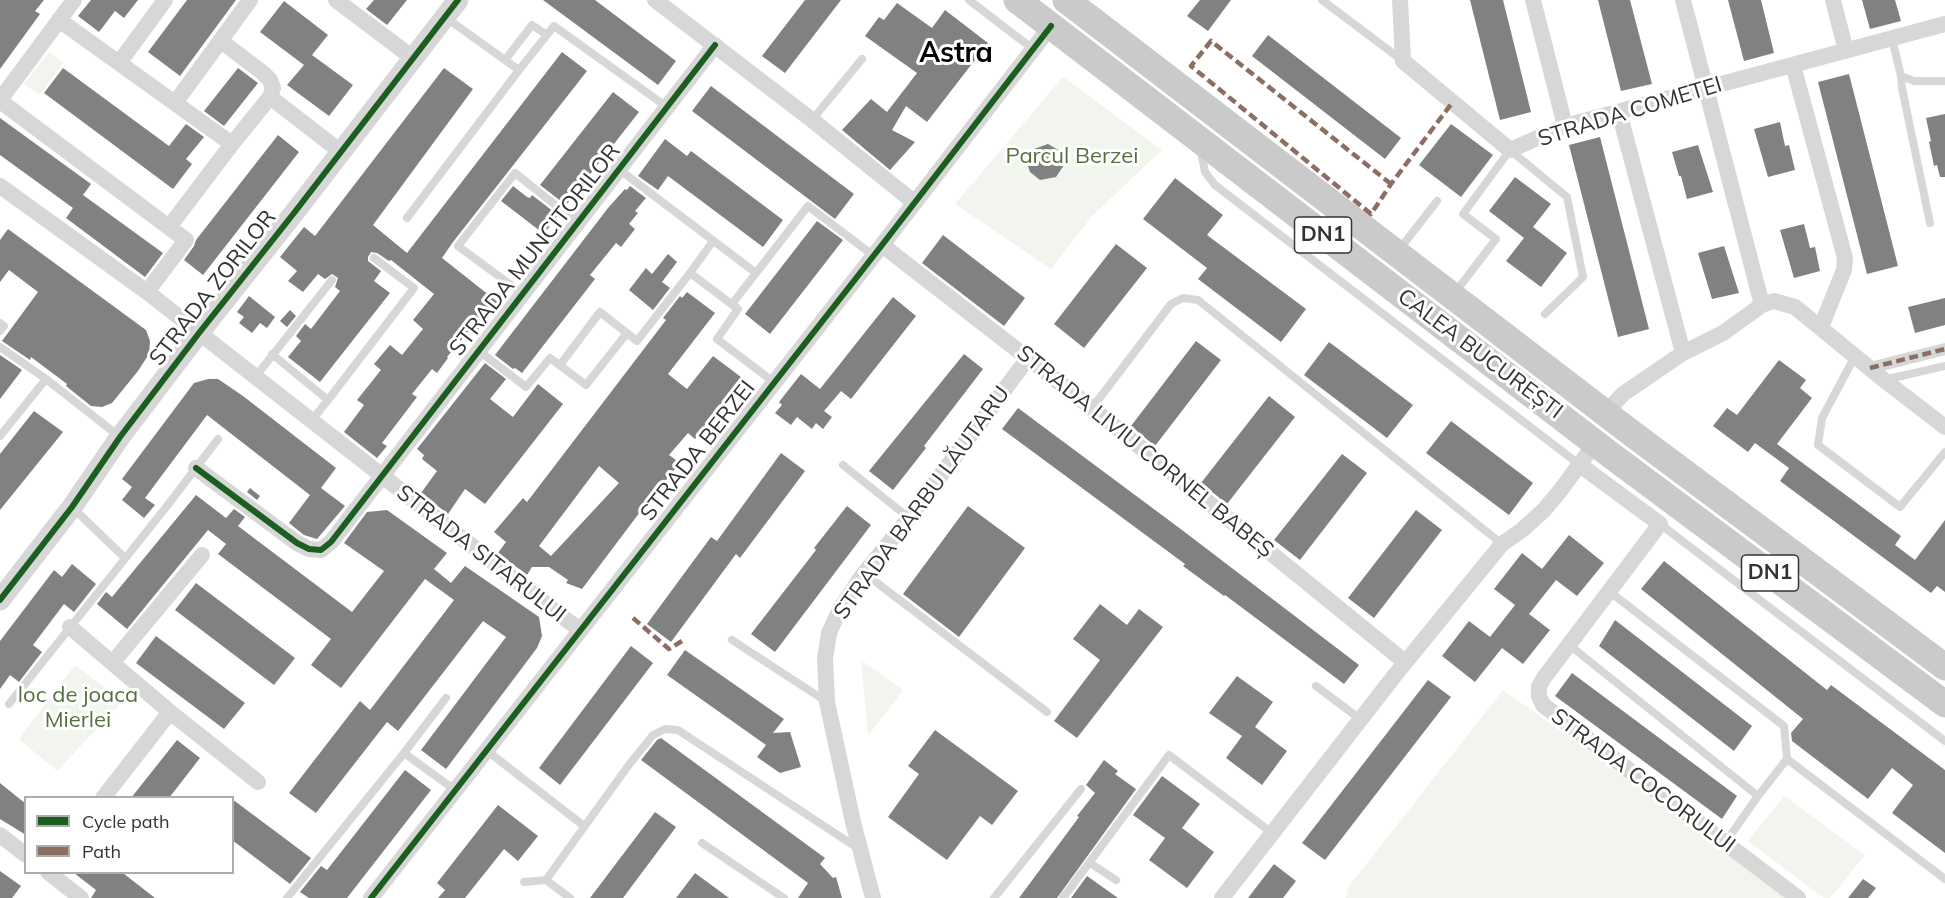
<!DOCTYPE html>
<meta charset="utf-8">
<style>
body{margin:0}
#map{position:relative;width:1945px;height:898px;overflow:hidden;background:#fff;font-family:Mulish,sans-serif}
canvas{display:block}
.legend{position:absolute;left:24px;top:796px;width:210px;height:78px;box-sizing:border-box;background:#fff;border:2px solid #adadad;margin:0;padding:8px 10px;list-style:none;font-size:18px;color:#333}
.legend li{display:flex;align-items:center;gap:12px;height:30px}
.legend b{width:30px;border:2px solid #adadad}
</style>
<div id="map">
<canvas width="1945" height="898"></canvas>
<ul class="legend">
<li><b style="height:8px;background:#1b5e20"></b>Cycle path</li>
<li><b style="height:8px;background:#8d6e63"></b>Path</li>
</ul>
</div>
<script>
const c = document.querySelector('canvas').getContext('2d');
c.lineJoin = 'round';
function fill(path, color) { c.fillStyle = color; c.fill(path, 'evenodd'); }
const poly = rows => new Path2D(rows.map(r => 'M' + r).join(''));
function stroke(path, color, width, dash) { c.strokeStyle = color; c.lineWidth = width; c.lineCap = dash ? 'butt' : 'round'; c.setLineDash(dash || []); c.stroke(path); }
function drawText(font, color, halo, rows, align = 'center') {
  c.font = font + ' Mulish,sans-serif'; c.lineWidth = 6; c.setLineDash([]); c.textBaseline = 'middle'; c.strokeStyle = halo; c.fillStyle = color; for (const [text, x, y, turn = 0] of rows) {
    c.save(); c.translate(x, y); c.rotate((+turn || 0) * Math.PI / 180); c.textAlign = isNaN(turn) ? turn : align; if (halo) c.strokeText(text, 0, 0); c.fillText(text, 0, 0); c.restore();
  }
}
fill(poly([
 [49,52,64,63,39,95,24,84],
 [1063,77,1162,150,1092,216,1051,269,955,204],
 [861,660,903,690,868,736],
 [75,665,123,701,57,771,19,739],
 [1503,690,1629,779,1785,898,1345,898,1349,893,1346,890],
 [1784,796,1865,855,1830,898,1824,898,1748,841]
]), '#f1f5ed');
fill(poly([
 [0,0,44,0,35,11,40,14,0,69],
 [91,0,138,0,124,18,115,11,99,32,78,16],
 [187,0,236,0,180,76,148,52],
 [374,0,407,0,387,25,366,9],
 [543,0,595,0,676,61,658,85],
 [805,0,841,0,785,73,762,56],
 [1200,0,1231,0,1208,31,1187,16],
 [1470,0,1503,0,1531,112,1500,120],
 [1598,0,1630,0,1652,84,1621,91],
 [1728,0,1761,0,1774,53,1744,61],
 [1862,0,1895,0,1901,21,1870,29],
 [284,1,328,35,312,55,353,85,329,116,287,85,304,65,260,32],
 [897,3,932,28,945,10,988,43,927,122,906,106,892,130,915,142,890,170,842,130,871,99,887,112,917,73,865,36,879,17,884,20],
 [1268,35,1401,138,1385,159,1252,56],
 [562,52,587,71,453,242,442,258,499,303,478,330,473,326,447,357,448,358,437,373,432,369,412,394,417,397,382,443,387,446,377,458,344,432,364,405,357,400,381,370,374,364,390,345,402,355,423,329,413,320,434,294,391,260,389,261,377,253,371,252,368,257,368,261,381,271,374,281,390,293,320,382,288,357,301,341,296,336,305,324,311,329,340,291,335,287,338,278,332,274,325,279,318,274,303,292,288,281,297,271,280,257,304,227,315,236,444,68,473,89,373,225,407,253],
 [63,68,169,146,186,124,204,137,186,159,192,164,173,189,44,93],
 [238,68,258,83,224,126,204,111],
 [1849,74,1898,266,1867,274,1818,82],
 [711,86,854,194,835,219,692,111],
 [613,92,639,112,566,205,540,185],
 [1945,114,1945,177,1940,177,1937,165,1934,166,1929,142,1931,141,1926,118],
 [0,118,91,184,83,195,163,253,145,277,66,218,73,208,0,155],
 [1780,122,1785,146,1789,145,1795,170,1768,177,1754,129],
 [1451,124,1493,155,1461,197,1419,165],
 [278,135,299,152,203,275,184,260,194,246,196,240],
 [1600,137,1649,329,1618,337,1569,145],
 [665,139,687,156,691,151,783,220,763,247,668,176,658,190,638,176],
 [1048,144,1062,152,1064,165,1056,177,1040,180,1030,172,1026,160,1034,149],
 [1698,145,1713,192,1687,199,1681,176,1679,176,1672,152],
 [1515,177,1551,204,1533,227,1567,253,1541,287,1506,261,1524,238,1489,211],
 [1175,178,1223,215,1207,235,1306,309,1281,342,1198,279,1207,268,1143,219],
 [513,186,527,197,530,198,532,195,558,215,544,234,501,201],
 [630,186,646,198,635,211,638,213,629,224,635,229,621,247,616,243,590,275,595,279,522,373,515,368,513,369,495,355,608,208,625,189,627,190],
 [817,221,843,240,770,334,745,314],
 [1804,224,1810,248,1815,247,1820,271,1794,278,1780,230],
 [8,229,146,330,150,341,149,354,138,371,112,403,102,407,91,406,66,386,67,384,31,357,30,360,2,341,38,292,9,270,0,282,0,240],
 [943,235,1025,298,1004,326,922,263],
 [1116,244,1147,268,1084,348,1054,324],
 [1724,246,1739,293,1712,299,1698,253],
 [668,254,677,262,662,282,670,288,653,310,629,290,646,268,652,274],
 [687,292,715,313,668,374,687,389,713,356,741,377,695,439,688,433,669,455,680,463,643,508,582,589,566,583,568,580,549,567,532,567,527,575,498,553,506,542,494,532,523,498,527,502,666,320,663,318,680,296,682,298],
 [599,466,619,483,551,556,539,546],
 [249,296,275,317,267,328,260,323,252,333,239,323,244,317,237,312],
 [893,297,916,316,851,399,841,391,824,411,832,417,823,429,816,423,812,429,797,417,791,425,775,413,782,405,779,402,801,374,820,389],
 [1945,298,1945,325,1915,333,1908,307],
 [290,310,296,316,287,327,280,321],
 [1196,341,1221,360,1155,446,1131,426],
 [1329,342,1413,405,1387,438,1304,375],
 [964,354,983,369,924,446,926,448,893,490,869,471],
 [0,355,22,370,0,399],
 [1779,360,1806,380,1800,388,1812,398,1777,444,1901,536,1895,545,1915,560,1945,520,1945,592,1937,586,1931,593,1780,481,1789,468,1755,443,1748,452,1713,426,1727,408,1737,415],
 [485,363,506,379,490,399,513,417,538,384,563,404,485,504,465,489,448,514,421,493,437,471,422,459,424,455,417,449],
 [208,379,218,379,243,396,336,468,321,488,345,506,317,539,304,535,289,523,310,495,207,415,145,498,155,505,144,518,122,500,132,487,122,479,194,383],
 [1269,396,1295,417,1227,504,1201,483],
 [1018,408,1182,530,1359,665,1344,684,1225,595,1224,596,1183,566,1185,564,1002,429],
 [34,411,63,432,0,510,0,454],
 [1451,421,1533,483,1509,515,1426,453],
 [781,453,805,471,740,558,736,554,671,642,647,624,711,537,717,541],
 [1342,454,1367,473,1300,560,1274,540],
 [250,488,260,496,257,500,247,492],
 [196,495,226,518,234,509,245,517,238,526,352,612,384,571,344,543,367,512,387,510,447,553,434,569,451,583,465,566,539,617,542,636,537,648,446,769,421,750,506,637,483,621,398,731,387,722,316,813,289,793,360,701,370,710,454,600,425,579,341,688,311,665,331,639,218,554,226,544,208,530,127,629,97,604,106,592,112,597],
 [847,506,871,525,775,652,751,634,816,550,814,548],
 [968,506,1025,548,959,637,903,594],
 [1416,510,1442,530,1374,618,1348,598],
 [1569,535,1604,563,1577,596,1556,580,1529,614,1550,630,1523,664,1502,648,1475,682,1442,656,1469,621,1490,637,1515,605,1494,589,1522,553,1542,569],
 [1664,561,1827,690,1831,685,1945,770,1945,853,1892,813,1913,785,1892,768,1868,799,1792,741,1791,733,1803,719,1641,589],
 [72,564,96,584,74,612,64,604,33,645,42,652,19,682,10,675,0,689,0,641,54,570,62,577],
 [196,583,295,658,274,685,175,610],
 [1100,604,1127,625,1139,609,1163,627,1077,738,1054,721,1100,660,1073,639],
 [1615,620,1752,726,1734,751,1599,646],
 [156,636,245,703,224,729,136,663],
 [631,646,653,663,560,785,539,768],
 [685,650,784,719,773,733,790,732,801,767,780,773,757,757,766,745,667,675],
 [1572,673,1737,796,1722,819,1555,696],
 [1237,676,1273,702,1255,727,1287,751,1262,785,1226,758,1242,736,1209,713],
 [1428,680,1451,697,1325,860,1302,843],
 [935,730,1018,791,992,825,980,816,947,860,888,817,919,774,908,766],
 [661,738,825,858,820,864,833,878,836,877,842,898,798,898,808,883,641,760,657,740],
 [177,740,200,758,169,798,131,798],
 [1104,760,1118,771,1115,774,1136,789,1057,898,1019,898,1079,817,1077,816,1095,793,1086,785],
 [405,770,431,790,347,898,309,898,300,892,321,866,327,870],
 [1162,776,1200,804,1182,828,1214,852,1187,888,1149,860,1165,838,1133,815],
 [0,783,26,804,26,835,0,819],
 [232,799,311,858,290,884,232,840],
 [498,805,538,836,518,861,504,849,465,898,438,898,445,890,437,883],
 [655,812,676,827,623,898,590,898],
 [1274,864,1296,881,1283,898,1248,898],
 [0,871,21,886,12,898,0,898],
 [74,873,123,873,155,898,91,898,96,890],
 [695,873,729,898,676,898],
 [1087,876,1118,898,1071,898],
 [1863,879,1876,888,1868,898,1848,898]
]), '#818181');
stroke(poly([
 [969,0,1033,49],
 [1322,0,1403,61],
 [445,17,505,60],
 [1892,39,1901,76,1914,81,1945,81],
 [519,70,554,26,667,107],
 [1901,76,1902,88,1930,223],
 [812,120,862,59],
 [1203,147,1202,157,1205,172,1215,185,1580,465],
 [620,170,756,273],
 [407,218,519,70,505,60,532,25,547,35],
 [1399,250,1437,201],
 [690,273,713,241],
 [523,294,458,246,515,173,578,223],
 [1454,294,1496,239,1463,214,1510,150,1567,197,1583,277,1545,314],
 [732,304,808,206,874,256],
 [0,323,4,326,0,331],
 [0,347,46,379,120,437],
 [479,351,526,387,550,358,586,385,627,333],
 [272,354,328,400,312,420],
 [1855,356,1822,418,1818,445,1900,507,1945,452],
 [560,365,600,312,637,341,690,273,738,309,717,339,775,383],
 [256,376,332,280],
 [1884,380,1945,366],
 [328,400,414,288,374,258],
 [1092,408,1171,304,1183,298,1198,300,1502,544],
 [0,436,46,379],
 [843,465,909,518],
 [72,507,125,558],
 [1660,524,1945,741],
 [864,573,1047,712],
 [1610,592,1784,726,1787,759,1758,796,1725,843],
 [732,640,827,702],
 [1568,644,1758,796],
 [1316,686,1360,719],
 [446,698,404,753,455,790],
 [9,704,167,506,218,439],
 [486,750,584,826],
 [1787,759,1945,879],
 [702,843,784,898],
 [1090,863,1116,880],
 [524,882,546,880],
 [287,898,404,753],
 [570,898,546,880,628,766,653,735,665,729,678,730,859,849],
 [994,898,1081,789],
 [1063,898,1169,755,1272,833]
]), '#d7d7d7', 8);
stroke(poly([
 [1870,368,1945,349]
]), '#d7d7d7', 12);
stroke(poly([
 [336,0,413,58],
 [655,0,812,120,915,203],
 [1400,0,1403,61,1510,150,1565,126,1945,24],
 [1533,0,1565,126],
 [1683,0,1762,305],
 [1833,0,1846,51],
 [59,20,232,144,270,97,273,88,270,80,263,73,221,41],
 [119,63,165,0],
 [1793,65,1845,258,1844,270,1821,327],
 [270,97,341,152],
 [0,100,74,0],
 [0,101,186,240,147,292],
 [175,103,250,0],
 [1619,112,1683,353],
 [0,186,147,292,568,621,581,630],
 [169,227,232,144],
 [882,245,1092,408,1405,662],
 [1605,413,1623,394,1683,353,1723,333,1762,305,1774,301,1795,307,1884,380,1945,427],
 [1580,465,1660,524,1543,679,1539,687,1539,696,1543,705,1798,898],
 [196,468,297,543,309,549,321,550,331,542,715,45],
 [70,627,170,712,258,782],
 [113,662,202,555],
 [103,798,170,712],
 [0,835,26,855],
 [48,872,81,898],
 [371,898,882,245,1051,26],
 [873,898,853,822,827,702,825,659,829,633,840,609,862,576,909,518,1028,358],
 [1222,898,1395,675,1502,544,1522,530,1544,510,1560,491,1596,442]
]), '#d7d7d7', 16);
stroke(poly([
 [0,600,72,507,120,437,199,333,294,213,458,0]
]), '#d7d7d7', 21);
stroke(poly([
 [1017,0,1612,456,1945,704],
 [1066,0,1630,432,1945,667]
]), '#cacaca', 27);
stroke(poly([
 [1391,184,1211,41,1191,66,1371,214,1391,184,1452,103],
 [1870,368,1945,349],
 [633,618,669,649,682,641]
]), '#8d6e63', 4.5, [9, 4.5]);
stroke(poly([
 [196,468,297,543,309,549,321,550,331,542,715,45],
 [0,600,72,507,120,437,199,333,294,213,458,0],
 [371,898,882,245,1051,26]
]), '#1b5e20', 6);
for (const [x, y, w] of [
 [1323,235,57],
 [1770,573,57]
]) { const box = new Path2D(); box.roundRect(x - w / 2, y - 18, w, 36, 4.5); c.fillStyle = '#fff'; c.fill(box); stroke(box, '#333', 1.5); }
drawText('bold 21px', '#333', null, [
 ["DN1",1323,235],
 ["DN1",1770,573]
]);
drawText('22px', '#333', '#fff', [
 ["STRADA COMETEI",1630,112,-17],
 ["STRADA MUNCITORILOR",535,250,-52],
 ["STRADA ZORILOR",213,288,-52],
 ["CALEA BUCUREȘTI",1480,354,37],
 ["STRADA BERZEI",698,451,-52],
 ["STRADA LIVIU CORNEL BABEȘ",1145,452,39],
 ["STRADA BARBU LĂUTARU",922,503,-54],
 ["STRADA SITARULUI",481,554,38],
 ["STRADA COCORULUI",1643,781,37]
]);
drawText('22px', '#56703f', '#fff', [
 ["Parcul Berzei",1072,156],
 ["loc de joaca",78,695],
 ["Mierlei",78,720]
]);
drawText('bold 28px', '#000', '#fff', [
 ["Astra",956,54]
]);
</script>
